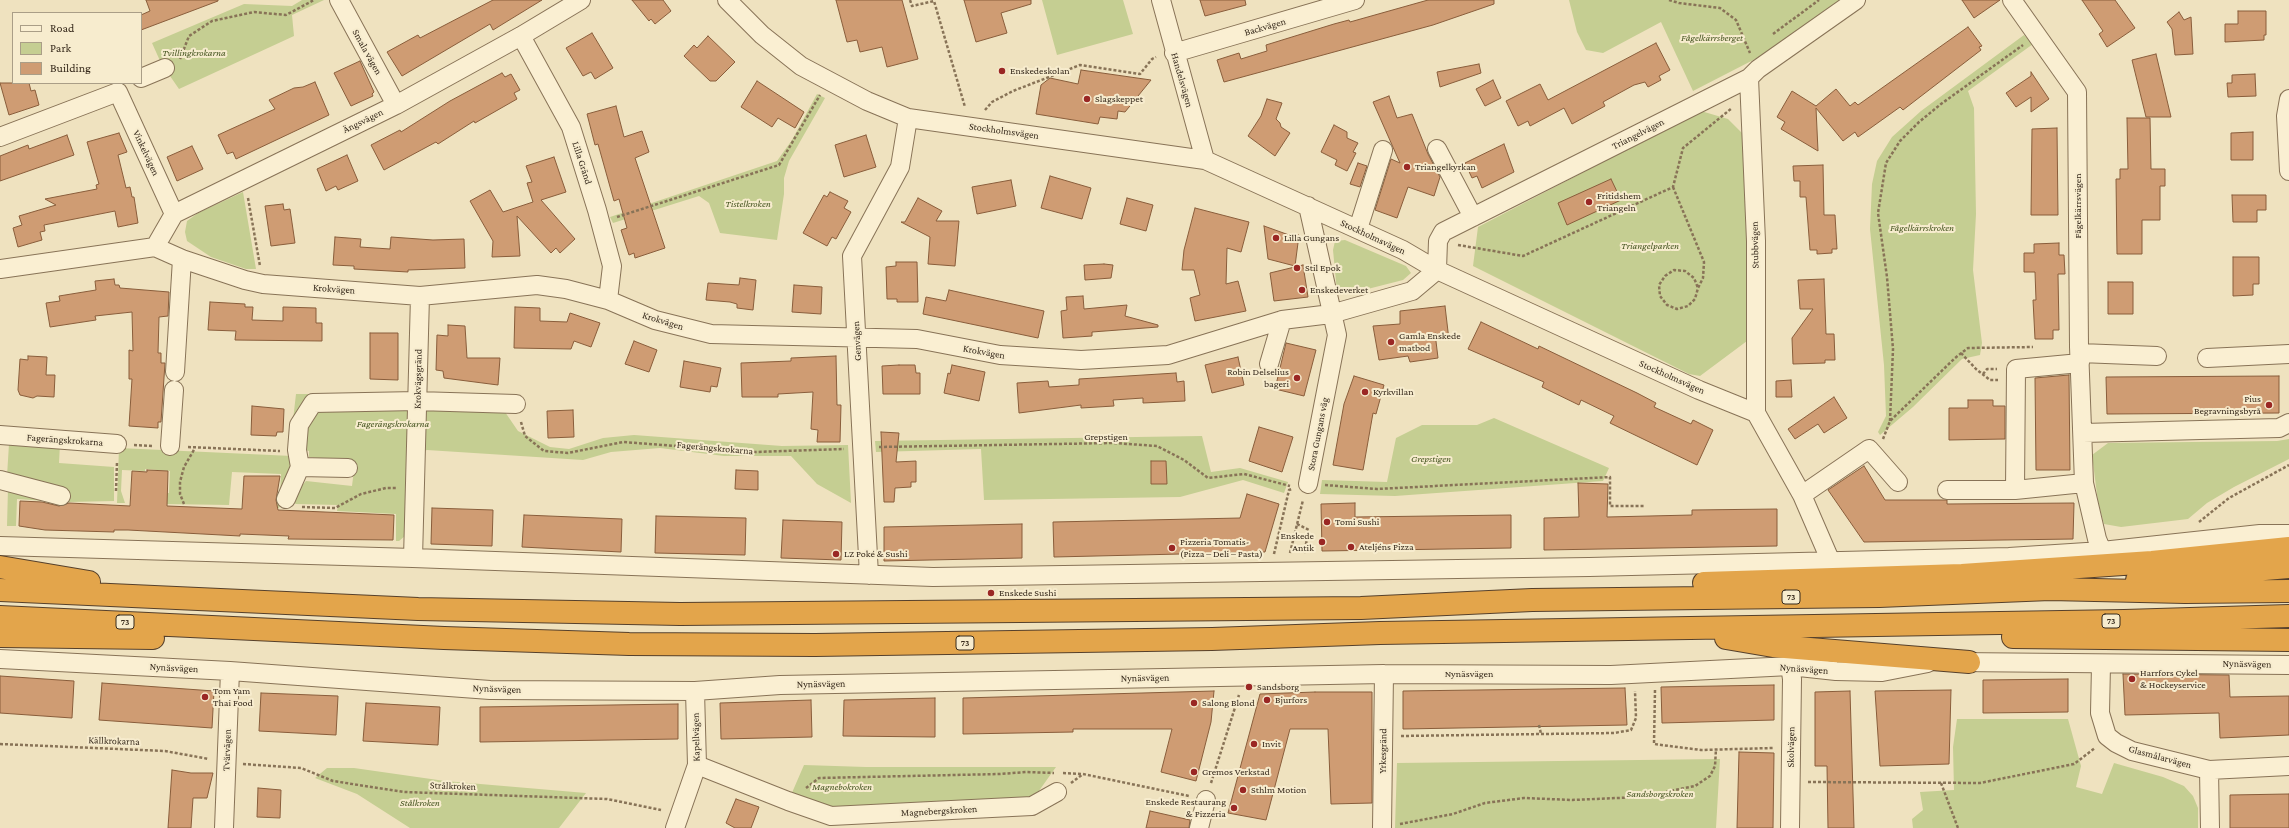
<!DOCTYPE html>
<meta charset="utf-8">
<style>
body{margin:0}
#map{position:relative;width:2289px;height:828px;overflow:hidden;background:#efe2bf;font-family:"Crimson Pro",serif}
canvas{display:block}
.legend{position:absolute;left:12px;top:12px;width:130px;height:72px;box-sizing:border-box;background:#f7ecce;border:1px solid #aa9e87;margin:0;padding:5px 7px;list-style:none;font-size:12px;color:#372a1c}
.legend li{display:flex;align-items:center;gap:8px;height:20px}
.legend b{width:20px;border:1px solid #aa9e87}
</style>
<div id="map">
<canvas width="2289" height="828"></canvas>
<ul class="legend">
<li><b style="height:5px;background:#faefd2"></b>Road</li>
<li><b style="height:11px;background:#c5ce92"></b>Park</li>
<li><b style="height:11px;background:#cf9c73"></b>Building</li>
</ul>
</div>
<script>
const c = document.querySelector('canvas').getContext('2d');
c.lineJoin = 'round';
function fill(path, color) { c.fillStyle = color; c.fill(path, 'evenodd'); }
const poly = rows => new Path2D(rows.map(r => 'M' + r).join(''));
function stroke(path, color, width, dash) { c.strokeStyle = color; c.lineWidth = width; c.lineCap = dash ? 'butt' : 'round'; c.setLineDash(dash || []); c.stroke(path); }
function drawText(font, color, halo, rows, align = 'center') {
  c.font = font + ' "Crimson Pro",serif'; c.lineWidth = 4; c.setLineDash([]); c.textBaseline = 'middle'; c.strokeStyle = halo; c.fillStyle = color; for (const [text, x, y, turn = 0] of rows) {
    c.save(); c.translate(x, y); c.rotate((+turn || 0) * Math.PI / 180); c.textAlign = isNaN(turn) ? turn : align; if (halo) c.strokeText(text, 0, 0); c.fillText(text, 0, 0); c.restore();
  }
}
fill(poly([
 [302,0,324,0,292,15,294,36,179,89,161,63,152,43,244,4,292,6],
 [1042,0,1123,0,1133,34,1057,55],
 [1569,0,1843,0,1761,56,1693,91,1661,22,1603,53,1586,50,1577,32],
 [2024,35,2033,44,1968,91,1974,108,1976,214,1973,270,1982,343,1980,355,1962,359,1913,407,1880,435,1878,432,1886,416,1884,365,1870,229,1872,184,1877,161,1892,137,1921,111],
 [817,94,825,98,789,161,784,178,784,194,777,240,720,233,709,203,699,196,613,223,610,217,777,161,792,140],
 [1701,111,1728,119,1743,134,1749,328,1747,341,1700,376,1689,374,1473,266,1478,227],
 [243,192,256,269,246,269,211,257,187,241,185,232,187,221,198,213],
 [1345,240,1406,266,1411,273,1403,280,1348,294,1337,292,1333,250,1335,241],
 [296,394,401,394,505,412,518,431,550,447,569,449,603,438,634,435,782,446,848,445,851,503,817,484,791,456,724,456,660,448,611,452,583,460,427,450,406,456,405,536,399,541,396,541,396,514,337,511,338,505,296,504,292,502,293,496,306,481,352,486,355,462,309,457,309,451,290,446],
 [1494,418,1609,468,1603,481,1395,496,1320,494,1322,480,1387,482,1396,438,1422,425,1477,425],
 [1202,436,1211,472,1240,468,1288,482,1284,493,1243,480,1180,497,984,500,981,449,876,452,875,441],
 [2289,439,2289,459,2234,487,2207,503,2188,519,2121,527,2104,524,2098,502,2092,455,2108,443,2277,441],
 [9,444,60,444,59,463,114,467,114,501,69,502,66,492,7,476],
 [119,448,292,456,292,467,279,508,276,508,276,497,280,496,281,474,232,472,229,505,163,504,164,493,169,493,170,471,145,469,145,471,122,470,121,491,125,503,117,503],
 [8,488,47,501,17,499,16,526,7,526],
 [1957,719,2068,719,2081,766,2076,787,2102,794,2114,763,2163,777,2184,786,2193,796,2198,808,2198,828,1913,828,1912,819,1923,810,1920,792,1954,790,1953,747],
 [1720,759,1716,828,1395,828,1397,763],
 [804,765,866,767,1056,767,1031,802,841,809,810,804,791,795],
 [327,768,354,768,445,781,586,793,559,828,410,828,357,794,315,778]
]), '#c5ce92');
const building = poly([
 [146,0,218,0,218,1,141,30,141,15,150,11,146,0],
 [493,0,542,0,493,30,490,24,402,76,387,52,418,35,420,38,493,0],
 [632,0,663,0,671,11,655,24,651,19,649,21,632,0],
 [836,0,902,0,918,59,887,67,882,47,860,52,857,40,847,42,836,0],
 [964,0,1031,0,1031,4,1001,13,1007,33,976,42,964,0],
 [1200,0,1245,0,1246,5,1205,16,1200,0],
 [1428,0,1494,0,1494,4,1433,25,1224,82,1217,60,1239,53,1241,59,1267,51,1266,45,1334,24,1349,20,1350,22,1428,0],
 [1962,0,2000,0,1974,18,1962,0],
 [2082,0,2115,0,2135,28,2107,47,2099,34,2103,31,2082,0],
 [2238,11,2266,11,2266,35,2264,35,2264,40,2225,42,2225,24,2238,24,2238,11],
 [2179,12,2184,20,2191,17,2193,54,2175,55,2172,29,2167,22,2179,12],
 [1968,27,1982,46,1979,47,1981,50,1903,110,1900,107,1858,137,1855,132,1843,141,1816,108,1818,151,1781,129,1785,122,1777,117,1792,91,1816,106,1836,89,1850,106,1855,102,1858,105,1968,27],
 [592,33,613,68,595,79,591,72,583,76,566,48,592,33],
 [708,36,735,62,716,81,710,81,684,56,694,45,697,48,708,36],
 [1656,43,1670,70,1659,76,1661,80,1648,87,1645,82,1634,85,1603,102,1605,106,1572,124,1564,108,1530,126,1528,121,1518,126,1506,101,1540,84,1548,100,1656,43],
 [2156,54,2171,117,2146,117,2132,60,2156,54],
 [360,61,374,92,372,94,373,96,351,106,334,73,360,61],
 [1479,64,1481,73,1440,87,1437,72,1479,64],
 [1081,70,1151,80,1125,112,1118,111,1117,119,1100,117,1098,124,1036,114,1041,85,1050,78,1078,84,1081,70],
 [2031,72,2049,99,2031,112,2031,97,2016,107,2006,93,2031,76,2031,72],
 [502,73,505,77,511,74,520,90,514,93,517,99,475,123,474,121,438,144,436,142,384,170,371,145,400,130,401,132,450,101,502,73],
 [2255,74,2256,96,2228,97,2227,83,2232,83,2232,75,2255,74],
 [1493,80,1501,98,1485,106,1476,89,1493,80],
 [757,81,804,112,795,128,778,118,772,127,741,107,757,81],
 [315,82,329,115,236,159,233,152,227,154,218,135,275,109,269,100,294,88,303,87,315,82],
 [0,83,29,83,31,91,35,90,39,105,9,115,0,83],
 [1389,96,1397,118,1412,114,1428,154,1440,177,1434,196,1408,187,1397,218,1375,210,1391,159,1400,163,1373,102,1389,96],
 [1267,99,1282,103,1276,119,1280,123,1281,127,1290,133,1275,156,1248,136,1261,116,1267,99],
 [616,106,624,137,642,131,649,152,635,158,665,248,635,258,634,253,629,255,621,230,627,228,619,199,614,201,598,144,595,145,587,114,616,106],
 [2127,118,2150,118,2151,169,2165,169,2165,186,2160,186,2160,220,2142,220,2142,254,2117,254,2116,179,2120,179,2120,169,2128,169,2127,118],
 [1334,125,1347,132,1347,138,1358,143,1353,152,1356,153,1347,171,1335,165,1337,160,1321,152,1334,125],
 [2057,128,2058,215,2031,215,2032,129,2057,128],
 [2253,132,2253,160,2231,160,2231,133,2253,132],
 [119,133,127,152,118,155,126,188,130,187,132,197,134,197,138,223,118,227,115,211,44,225,45,231,40,232,42,240,18,247,13,228,22,225,19,216,56,205,45,199,97,189,96,185,99,184,87,142,119,133],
 [67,135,74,155,0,181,0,156,28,145,29,149,67,135],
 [866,135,876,167,844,177,835,145,866,135],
 [1504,144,1514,172,1482,188,1477,176,1472,178,1465,163,1504,144],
 [192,146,203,169,177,181,167,157,192,146],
 [347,155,358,181,338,190,336,186,326,191,317,169,347,155],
 [554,157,566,192,541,200,575,239,560,253,556,248,551,253,517,216,520,256,492,257,493,241,470,201,490,190,503,212,533,202,527,183,532,182,526,166,554,157],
 [1358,163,1367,166,1360,187,1350,184,1358,163],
 [1823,165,1824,215,1835,215,1837,249,1832,249,1832,253,1817,254,1817,250,1810,250,1806,197,1800,197,1800,181,1794,181,1793,166,1823,165],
 [1050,176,1091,188,1082,219,1041,208,1050,176],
 [1611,179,1621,200,1567,225,1558,203,1611,179],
 [1011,180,1016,206,977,214,972,187,1011,180],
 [830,192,848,201,844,208,851,212,836,239,832,237,827,246,803,233,824,195,827,197,830,192],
 [2232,195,2266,195,2266,210,2257,210,2257,222,2233,222,2232,195],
 [918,198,942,211,936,221,959,221,955,266,928,264,930,237,901,222,905,222,918,198],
 [1127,198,1153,205,1146,231,1120,224,1127,198],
 [283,204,284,210,290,209,295,243,271,246,265,206,283,204],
 [1195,208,1249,222,1241,252,1227,248,1226,284,1238,281,1246,311,1195,321,1190,298,1200,295,1194,270,1182,270,1184,250,1195,208],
 [1264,226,1289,235,1299,235,1295,266,1268,259,1264,226],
 [335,237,361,239,360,247,390,249,391,237,433,240,464,239,465,268,408,270,408,272,354,269,354,266,333,265,335,237],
 [2059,243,2059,255,2064,255,2065,274,2058,274,2059,330,2053,330,2053,339,2035,339,2033,300,2036,300,2035,272,2024,272,2024,253,2034,253,2034,244,2059,243],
 [2233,257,2259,257,2259,284,2253,284,2253,295,2233,296,2233,257],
 [896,262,917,262,918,302,897,302,897,299,887,299,886,267,896,266,896,262],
 [1104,264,1113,265,1111,278,1085,280,1084,265,1104,264],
 [1303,265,1308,297,1274,301,1270,273,1303,265],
 [740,278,756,280,753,310,737,308,737,304,730,302,706,300,708,283,739,285,740,278],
 [114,279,115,285,119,285,120,288,169,292,168,316,159,317,158,353,161,353,161,363,165,363,161,422,158,422,158,428,129,426,132,379,129,379,129,350,133,351,132,312,95,316,96,320,50,327,46,303,60,301,59,296,96,290,95,281,114,279],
 [1824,279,1826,334,1834,334,1835,360,1825,360,1825,363,1793,364,1792,338,1813,309,1800,309,1798,280,1824,279],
 [2108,282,2133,282,2133,314,2108,314,2108,282],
 [794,285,822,287,821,314,792,312,794,285],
 [949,290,1044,311,1038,338,923,314,926,297,946,301,949,290],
 [1083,296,1084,309,1127,305,1125,316,1158,325,1158,327,1092,332,1092,336,1063,338,1061,311,1067,310,1066,297,1083,296],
 [210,302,245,304,245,307,253,307,252,320,283,321,283,307,316,308,316,323,322,323,322,341,235,340,236,331,208,330,210,302],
 [1445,306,1449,340,1435,333,1438,358,1410,362,1408,356,1379,360,1373,326,1400,324,1400,311,1445,306],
 [515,307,540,308,540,321,567,322,570,313,600,323,591,347,574,341,571,349,514,348,515,307],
 [1481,322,1538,349,1539,346,1637,393,1656,403,1654,407,1691,424,1693,420,1713,430,1697,465,1610,423,1614,416,1581,400,1579,405,1542,387,1544,382,1468,349,1481,322],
 [448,325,465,326,467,358,500,358,498,385,444,378,443,371,436,370,437,335,448,336,448,325],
 [370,333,398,333,398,380,370,379,370,333],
 [634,341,657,350,649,372,625,364,634,341],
 [1286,343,1316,350,1304,396,1275,389,1286,343],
 [28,356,47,357,46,375,55,375,54,397,37,396,33,398,20,395,18,390,20,359,28,360,28,356],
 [836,356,837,405,841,405,840,442,817,442,818,430,811,429,813,392,778,394,778,397,742,397,741,363,791,361,791,358,836,356],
 [1238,357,1244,385,1212,393,1205,365,1238,357],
 [684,361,721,368,717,387,711,386,710,392,680,387,684,361],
 [899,365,915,365,916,373,920,373,920,394,883,394,882,366,899,365],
 [952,365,985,372,979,401,944,393,948,373,950,374,952,365],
 [1176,373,1177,382,1184,381,1185,401,1143,403,1143,398,1113,400,1114,406,1081,408,1081,405,1019,413,1017,383,1048,381,1049,387,1079,385,1079,379,1176,373],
 [2069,375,2070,470,2036,470,2035,378,2069,375],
 [1354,376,1384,385,1376,414,1373,413,1363,470,1333,465,1344,404,1354,376],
 [2279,376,2279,413,2107,414,2106,377,2279,376],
 [1791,380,1792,397,1776,397,1776,381,1791,380],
 [1834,397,1847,418,1824,433,1818,424,1795,439,1788,429,1834,397],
 [1968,400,1993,400,1993,406,2005,406,2005,439,1949,440,1949,408,1968,408,1968,400],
 [252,406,284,409,283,432,277,432,276,436,251,435,252,406],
 [573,410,574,437,548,438,547,411,573,410],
 [1259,427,1293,437,1282,472,1249,461,1259,427],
 [881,432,899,433,896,462,916,461,916,482,911,482,911,487,895,488,894,502,884,502,881,432],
 [1151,461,1166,461,1167,484,1151,484,1151,461],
 [1864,466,1885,500,1947,500,1947,504,2074,503,2073,539,1864,542,1828,490,1864,466],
 [147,470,168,471,167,506,242,509,244,476,280,476,276,500,278,510,394,515,393,540,288,539,289,536,240,534,240,536,128,530,114,530,114,532,45,530,19,526,20,501,42,502,59,506,69,503,130,506,132,471,147,472,147,470],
 [736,470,758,471,758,490,735,489,736,470],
 [1578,483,1608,484,1607,517,1692,515,1692,510,1777,509,1777,546,1544,550,1544,518,1579,517,1578,483],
 [1247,494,1279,504,1265,552,1054,557,1053,522,1240,518,1247,494],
 [1355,503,1355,517,1511,515,1511,548,1322,551,1321,504,1355,503],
 [432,508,493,510,492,546,431,544,432,508],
 [524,515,622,519,621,552,522,547,524,515],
 [656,516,746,518,745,555,655,553,656,516],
 [783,520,842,522,841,560,781,558,783,520],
 [1022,524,1022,558,884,561,884,527,1022,524],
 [2123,674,2229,675,2230,697,2289,696,2289,735,2220,738,2219,713,2125,715,2123,674],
 [0,676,74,681,72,718,0,713,0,676],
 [2068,679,2068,712,1983,713,1983,680,2068,679],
 [102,683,214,691,212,728,99,720,102,683],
 [1774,685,1774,720,1662,723,1661,687,1774,685],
 [1625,688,1627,725,1403,729,1403,691,1625,688],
 [1951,690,1949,764,1880,766,1875,691,1951,690],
 [1214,691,1211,722,1196,781,1161,772,1172,729,1073,729,1073,732,963,734,963,698,1214,691],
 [1850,691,1854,828,1828,828,1827,766,1815,766,1815,692,1850,691],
 [1315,692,1372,692,1372,803,1331,804,1328,729,1290,729,1266,820,1228,813,1260,694,1315,692],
 [261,693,338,696,336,735,259,731,261,693],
 [935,698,935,737,843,736,844,700,935,698],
 [811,700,812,737,721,739,720,703,811,700],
 [366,703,440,707,438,745,363,741,366,703],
 [678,704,678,739,480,742,480,707,678,704],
 [1739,752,1774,753,1773,828,1737,828,1739,752],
 [172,770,191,773,213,773,207,798,193,798,191,828,168,828,172,770],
 [258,788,281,790,280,818,257,817,258,788],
 [2289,794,2289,828,2230,828,2230,795,2289,794],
 [736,799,759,807,751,828,735,828,726,823,736,799],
 [1150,811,1190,820,1189,828,1146,828,1150,811]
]);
fill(building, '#cf9c73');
stroke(building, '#895d3b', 1);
const minor = poly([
 [339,0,396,105],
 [727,0,762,35,801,66,867,101,908,118,1205,160,1403,250,1437,270,1699,390,1756,413,1802,495,1831,562],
 [1161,0,1205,160],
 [2012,0,2077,92,2079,347,2084,483,2097,539,2102,551],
 [521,36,571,127,597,210,612,266,608,300],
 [1174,53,1355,0],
 [141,78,165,68],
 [1749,78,1756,241,1756,413],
 [2289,99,2286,116,2289,171],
 [0,137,118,92,174,214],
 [1437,149,1473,217],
 [1358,229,1383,150],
 [155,247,174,214,396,105,521,36,581,0],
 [0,269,155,247,182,259,245,280,263,284,420,296,537,285,566,289,608,300,655,320,711,334,917,339,1000,355,1081,360,1168,355,1282,320,1331,314,1412,291,1437,270,1438,241,1443,232,1749,78,1758,69,1856,0],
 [2080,353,2157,356],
 [2207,358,2289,354],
 [1269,364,1282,320],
 [175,372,182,259],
 [2083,433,2279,428,2289,423],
 [0,435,117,444],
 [170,446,174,390],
 [300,467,348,468],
 [0,480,61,496],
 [1308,484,1337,335,1308,206],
 [1947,490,2015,490,2084,483],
 [2015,490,2016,369,2080,363],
 [1802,495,1869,449,1898,482],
 [286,499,300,467,297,450,299,425,313,403,417,401,516,404],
 [0,546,413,558,933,577,1589,567,2009,557,2102,551,2260,534,2289,534],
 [413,558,420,296],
 [869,575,852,256,900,167,908,118],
 [0,659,230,671,490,690,695,691,780,685,1384,674,1611,675,1790,666,1836,671,1882,672,1928,663],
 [1956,662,2289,665],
 [2101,665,2100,713,2107,736,2116,743,2132,751,2209,770,2289,766],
 [1790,666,1792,679,1790,828],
 [697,765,788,801,831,816,1032,806,1057,792],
 [2209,770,2210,828],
 [224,828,230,671],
 [675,828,697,765,695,691],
 [1199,828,1206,800],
 [1382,828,1384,674]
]);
const highway = poly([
 [0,567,89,582],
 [2137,580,2289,567],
 [1704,583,1962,575,2152,562,2289,548],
 [0,590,418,609,680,614,1361,608,1532,600,1879,596,2050,589,2185,592,2289,591],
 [0,617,444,638,629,644,815,645,1212,639,1380,633,2124,621,2289,616],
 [0,636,153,638],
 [2013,637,2289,640],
 [1726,638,1773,646,1969,662]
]);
stroke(minor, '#887357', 20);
stroke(highway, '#56402b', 24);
stroke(poly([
 [910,0,912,6,934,1,965,107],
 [1669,0,1679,3,1720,8,1736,20,1750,53],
 [1773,34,1819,0],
 [180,59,189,36,212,21,254,12,286,15,314,0],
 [985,110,992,102,1013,91,1080,65,1140,74,1152,59,1156,57],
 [1673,187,1704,262,1703,278,1698,288,1695,299,1688,306,1677,309,1667,305,1660,296,1659,285,1665,276,1674,270,1685,271,1694,278,1698,288],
 [248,198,260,266],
 [617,217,779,165,820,95],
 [1458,245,1523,256,1673,187,1683,148,1732,108],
 [1961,353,1976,369,1990,380,1998,380],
 [1983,374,1987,369,1997,369],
 [1890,421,1893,349,1887,277,1878,213,1886,163,1900,141,1919,122,1941,104,2023,45],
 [521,422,525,436,544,451,568,453,623,442,755,452,844,449],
 [1883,439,1890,421,1955,358,1968,348,2033,347],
 [134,445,153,446],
 [188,447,280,451],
 [879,447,1114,443,1157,446,1184,460,1208,478,1244,474,1290,486],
 [1325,485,1377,489,1610,477,1610,506,1644,506],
 [116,491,117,462],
 [184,504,180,494,180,482,184,467,195,448],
 [302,507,335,508,361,494,386,488,397,488],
 [2199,522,2229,498,2289,465],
 [1297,524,1309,530,1304,553],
 [1290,553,1303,500],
 [1274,554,1289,490,1292,489],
 [1655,690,1654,744,1701,750,1773,748],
 [1539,725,1541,734],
 [1401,736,1614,733,1631,730,1636,718,1635,691],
 [0,744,165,751,209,759],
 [243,764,301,768,333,781,404,792,607,799,661,810],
 [1063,773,1083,774],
 [1808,782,1980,783,2074,764,2095,748],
 [1071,783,1083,774,1189,796],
 [1211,783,1239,695],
 [1941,783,1958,828],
 [806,788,819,778,1000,774,1027,772,1054,773],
 [1400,824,1453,814,1485,803,1524,798,1572,800,1640,797,1695,786,1710,776,1715,766,1716,749]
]), '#887357', 2.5, [3, 2]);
stroke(minor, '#faefd2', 18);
stroke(highway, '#e3a54b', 22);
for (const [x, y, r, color] of [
 [1002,71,4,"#9a2724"],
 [1087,99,4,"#9a2724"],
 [1407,167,4,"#9a2724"],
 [1589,202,4,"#9a2724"],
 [1276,238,4,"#9a2724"],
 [1297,268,4,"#9a2724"],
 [1302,290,4,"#9a2724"],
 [1391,342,4,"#9a2724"],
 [1297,378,4,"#9a2724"],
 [1365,392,4,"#9a2724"],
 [2269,405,4,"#9a2724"],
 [1327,522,4,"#9a2724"],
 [1322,542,4,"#9a2724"],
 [1351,547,4,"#9a2724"],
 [1172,548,4,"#9a2724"],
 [836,554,4,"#9a2724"],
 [991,593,4,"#9a2724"],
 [2132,679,4,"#9a2724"],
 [1249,687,4,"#9a2724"],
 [205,697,4,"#9a2724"],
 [1267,700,4,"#9a2724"],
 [1194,703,4,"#9a2724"],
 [1254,744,4,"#9a2724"],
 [1194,772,4,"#9a2724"],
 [1243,790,4,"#9a2724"],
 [1234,808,4,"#9a2724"]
]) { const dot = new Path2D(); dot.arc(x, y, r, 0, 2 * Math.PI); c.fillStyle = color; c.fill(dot); stroke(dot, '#f7ecce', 1.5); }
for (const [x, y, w] of [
 [1791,597,18],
 [2111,621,18],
 [125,622,18],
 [965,643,18]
]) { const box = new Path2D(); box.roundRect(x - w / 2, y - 7, w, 14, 3); c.fillStyle = '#f7ecce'; c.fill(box); stroke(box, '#372a1c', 1); }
drawText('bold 9px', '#372a1c', null, [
 ["73",1791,597],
 ["73",2111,621],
 ["73",125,622],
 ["73",965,643]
]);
drawText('10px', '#372a1c', '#f7ecce', [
 ["Backvägen",1265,27,-16],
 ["Smala vägen",367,52,61],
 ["Handelsvägen",1182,80,74],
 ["Ängsvägen",363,121,-26],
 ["Stockholmsvägen",1004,131,8],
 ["Triangelvägen",1638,134,-27],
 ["Vinkelvägen",146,153,65],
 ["Lilla Gränd",582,163,72],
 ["Fågelkärrsvägen",2078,206,-90],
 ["Stockholmsvägen",1373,237,25],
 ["Stubbvägen",1755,245,-91],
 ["Krokvägen",334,289,4],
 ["Krokvägen",663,321,17],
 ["Genvägen",857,341,-93],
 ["Krokvägen",984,352,10],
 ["Stockholmsvägen",1672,377,24],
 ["Krokvägsgränd",418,379,-89],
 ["Stora Gungans väg",1318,434,-79],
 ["Grepstigen",1106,437],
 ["Fagerängskrokarna",65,440,4],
 ["Fagerängskrokarna",715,448,5],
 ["Nynäsvägen",2247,664,1],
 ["Nynäsvägen",174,668,3],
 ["Nynäsvägen",1804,669,4],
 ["Nynäsvägen",1469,674],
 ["Nynäsvägen",1145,678,-1],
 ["Nynäsvägen",821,684,-1],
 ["Nynäsvägen",497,689,2],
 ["Kapellvägen",696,737,-91],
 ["Källkrokarna",114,741,2],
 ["Skolvägen",1791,747,-89],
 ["Tvärvägen",227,750,-88],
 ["Yrkesgränd",1383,751,-89],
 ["Glasmålarvägen",2160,757,15],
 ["Strålkroken",453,786,2],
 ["Magnebergskroken",939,811,-3]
]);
drawText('italic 10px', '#465521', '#f7ecce', [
 ["Fågelkärrsberget",1712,38],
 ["Tvillingkrokarna",194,53],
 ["Tistelkroken",748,204],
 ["Fågelkärrskroken",1922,228],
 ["Triangelparken",1650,246],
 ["Fagerängskrokarna",393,424],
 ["Grepstigen",1431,459],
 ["Magnebokroken",842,787],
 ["Sandsborgskroken",1660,794],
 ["Stålkroken",420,803]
]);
drawText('10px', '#372a1c', '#f7ecce', [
 ["Enskedeskolan",1010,71],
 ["Slagskeppet",1095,99],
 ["Triangelkyrkan",1415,167],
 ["Fritidshem",1597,196],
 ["Triangeln",1597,208],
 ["Lilla Gungans",1284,238],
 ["Stil Epok",1305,268],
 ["Enskedeverket",1310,290],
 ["Gamla Enskede",1399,336],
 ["matbod",1399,348],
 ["Robin Delselius",1289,372,"right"],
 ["bageri",1289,384,"right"],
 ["Kyrkvillan",1373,392],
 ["Pius",2261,399,"right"],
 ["Begravningsbyrå",2261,411,"right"],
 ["Tomi Sushi",1335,522],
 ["Enskede",1314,536,"right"],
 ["Antik",1314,548,"right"],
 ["Pizzeria Tomatis-",1180,542],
 ["(Pizza – Deli – Pasta)",1180,554],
 ["Ateljéns Pizza",1359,547],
 ["LZ Poké & Sushi",844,554],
 ["Enskede Sushi",999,593],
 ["Harrfors Cykel",2140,673],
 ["& Hockeyservice",2140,685],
 ["Sandsborg",1257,687],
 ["Tom Yam",213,691],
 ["Thai Food",213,703],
 ["Bjurfors",1275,700],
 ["Salong Blond",1202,703],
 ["Invit",1262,744],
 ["Gremos Verkstad",1202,772],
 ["Sthlm Motion",1251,790],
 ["Enskede Restaurang",1226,802,"right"],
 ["& Pizzeria",1226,814,"right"]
], 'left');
</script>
